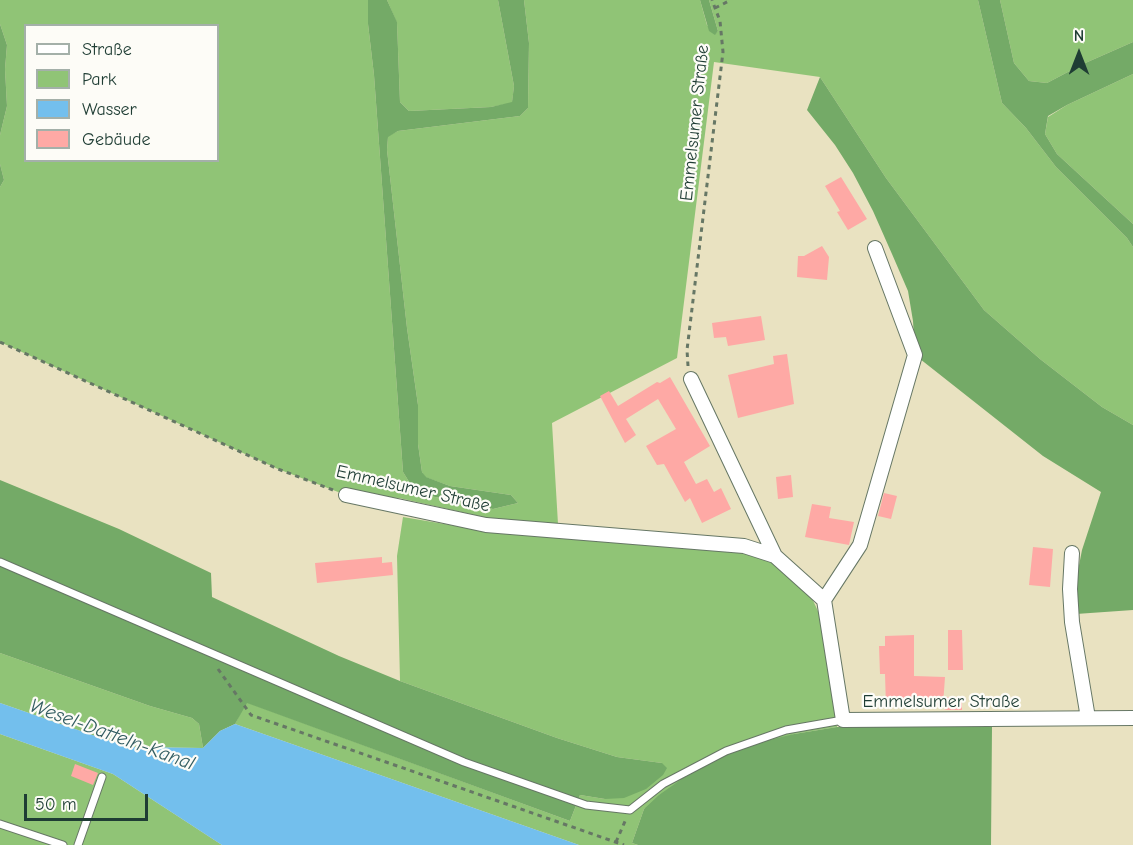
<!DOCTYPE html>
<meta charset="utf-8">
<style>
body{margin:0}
#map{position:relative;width:1133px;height:845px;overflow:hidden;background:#e9e2c1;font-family:"Comic Neue",sans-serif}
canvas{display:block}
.legend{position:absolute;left:24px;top:24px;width:195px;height:138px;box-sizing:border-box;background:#fdfcf7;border:2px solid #a4b0a9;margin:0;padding:8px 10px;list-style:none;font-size:18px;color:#1f3d34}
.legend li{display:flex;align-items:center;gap:12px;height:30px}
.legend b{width:30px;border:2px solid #a4b0a9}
.north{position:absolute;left:1049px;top:24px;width:60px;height:60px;-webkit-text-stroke:4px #fdfcf7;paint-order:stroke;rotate:0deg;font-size:16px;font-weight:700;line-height:24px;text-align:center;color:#1f3d34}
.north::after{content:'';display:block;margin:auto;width:21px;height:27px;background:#1f3d34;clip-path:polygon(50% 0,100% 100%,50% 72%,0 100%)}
.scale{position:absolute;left:24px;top:794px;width:124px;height:27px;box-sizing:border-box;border:3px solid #1f3d34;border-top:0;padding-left:8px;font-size:18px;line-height:21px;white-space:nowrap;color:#1f3d34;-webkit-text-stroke:4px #fdfcf7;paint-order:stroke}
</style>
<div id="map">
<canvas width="1133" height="845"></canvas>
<ul class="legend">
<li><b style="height:8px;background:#fff"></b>Straße</li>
<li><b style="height:16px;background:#90c476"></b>Park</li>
<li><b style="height:16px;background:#73bfed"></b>Wasser</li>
<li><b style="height:16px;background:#fea9a5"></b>Gebäude</li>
</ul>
<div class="north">N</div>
<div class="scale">50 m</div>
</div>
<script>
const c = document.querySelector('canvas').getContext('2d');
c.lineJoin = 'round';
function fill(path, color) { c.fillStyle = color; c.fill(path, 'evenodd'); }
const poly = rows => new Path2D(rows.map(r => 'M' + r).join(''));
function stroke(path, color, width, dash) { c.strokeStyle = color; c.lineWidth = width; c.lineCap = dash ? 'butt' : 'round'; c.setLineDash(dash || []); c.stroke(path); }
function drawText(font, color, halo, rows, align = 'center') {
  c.font = font + ' "Comic Neue",sans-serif'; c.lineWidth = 4.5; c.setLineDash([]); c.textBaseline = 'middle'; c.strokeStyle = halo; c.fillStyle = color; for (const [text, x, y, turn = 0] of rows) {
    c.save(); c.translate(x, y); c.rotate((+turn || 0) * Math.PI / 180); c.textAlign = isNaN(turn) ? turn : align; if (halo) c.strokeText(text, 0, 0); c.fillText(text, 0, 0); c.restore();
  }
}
fill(poly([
 [0,0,368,0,368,24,374,75,403,472,416,493,493,509,518,503,511,495,450,486,425,477,422,472,418,444,418,405,407,328,387,150,388,136,398,131,520,116,528,108,529,43,524,0,700,0,707,25,715,34,718,31,709,0,978,0,1002,103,1026,128,1056,167,1127,238,1133,247,1133,425,1102,407,1040,359,984,310,886,178,820,77,714,62,677,358,552,423,558,524,488,518,399,498,346,495,278,469,0,342,0,187,4,180,0,164,0,135,7,106,5,69,7,45,0,24],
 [26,26,218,26,218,160,26,160],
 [387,0,498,0,514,86,512,103,491,107,409,111,400,102,397,23],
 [1000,0,1133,0,1133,42,1083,64,1047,83,1029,81,1014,63],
 [1133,74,1133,224,1057,154,1045,134,1048,117,1067,105],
 [403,517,474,529,738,552,766,559,785,570,810,594,823,622,828,643,837,727,794,734,644,809,632,843,638,845,579,845,235,724,246,702,570,821,580,795,605,799,662,763,617,757,557,738,400,681,397,556],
 [0,653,150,706,192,718,199,724,203,748,132,747,101,738,0,703],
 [0,734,113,774,222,845,0,845]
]), '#90c476');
fill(poly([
 [368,0,387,0,397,22,400,102,409,111,491,107,512,102,514,86,498,0,524,0,529,43,528,108,520,116,398,131,388,137,387,150,407,328,418,405,418,444,422,472,426,477,450,486,511,495,518,503,493,509,416,493,403,472,374,75,368,24],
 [700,0,709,0,718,31,715,35,709,31],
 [978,0,1000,0,1014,63,1029,81,1047,83,1083,64,1133,42,1133,74,1067,105,1048,116,1045,134,1057,154,1133,224,1133,247,1127,238,1056,167,1026,128,1002,103],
 [0,24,7,45,5,69,7,106,0,135,0,164,4,180,0,187],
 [820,77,886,178,984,310,1040,359,1102,407,1133,425,1133,610,1076,614,1074,591,1082,550,1101,492,1043,456,915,355,913,321,908,291,892,254,873,211,853,173,835,145,807,110],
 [0,480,119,529,211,573,212,597,339,656,400,681,557,738,617,757,662,763,667,768,663,775,646,789,624,798,605,799,580,795,570,821,247,703,235,724,220,731,203,748,199,724,192,718,150,706,0,653],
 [837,727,992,727,991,845,638,845,632,843,644,809,659,795,683,778,719,758,757,743,794,734]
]), '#74aa67');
fill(poly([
 [0,703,101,738,132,747,203,748,220,731,235,724,579,845,222,845,113,774,0,734]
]), '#73bfed');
fill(poly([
 [841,177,867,219,848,230,837,212,840,211,825,186],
 [822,246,829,257,827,280,797,277,798,256,804,256],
 [761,316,765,340,728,346,726,337,714,338,712,323],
 [787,354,794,404,738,418,728,375,774,364,773,356],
 [670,377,710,446,684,462,696,484,707,479,714,492,721,488,731,509,702,523,690,498,685,502,664,464,657,465,646,446,676,429,658,399,626,419,636,435,625,443,600,396,609,391,618,406,657,382,660,383],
 [791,475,793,497,778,499,776,477],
 [884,493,897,496,891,519,878,516],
 [812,504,831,507,829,518,854,522,849,545,805,537],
 [1033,547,1053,549,1050,587,1029,585],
 [382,557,382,563,392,562,393,575,317,583,315,563],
 [948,630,962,630,963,670,948,670],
 [914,635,914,676,945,677,943,705,886,706,885,674,880,674,879,646,885,646,885,636],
 [944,697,962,697,962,710,945,710],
 [75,764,98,773,93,785,71,776]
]), '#fea9a5');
const service = poly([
 [0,562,464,762,586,805,630,810,663,784,726,751,786,730,843,720],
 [0,824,63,845],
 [78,845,102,777]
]);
const minor = poly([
 [691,379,775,556],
 [346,495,486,525,744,546,775,556,824,600,843,720,1133,718],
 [1072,553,1070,589,1072,622,1088,718],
 [824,600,860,545,915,355,875,248]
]);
stroke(service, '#667765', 9);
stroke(minor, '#667765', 16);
stroke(poly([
 [715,8,731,0],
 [0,342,278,469,333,490],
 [688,366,687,350,723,52,720,21,712,0],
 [218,669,251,715,624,845],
 [616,842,626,819]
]), '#667765', 3, [4.5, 4.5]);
stroke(service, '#fff', 7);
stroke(minor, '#fff', 14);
drawText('18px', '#1f3d34', '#fdfcf7', [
 ["Emmelsumer Straße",695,123,-84],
 ["Emmelsumer Straße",413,489,13],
 ["Emmelsumer Straße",941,702]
]);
drawText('italic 20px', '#345e62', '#fdfcf7', [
 ["Wesel-Datteln-Kanal",112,735,20]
]);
</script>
